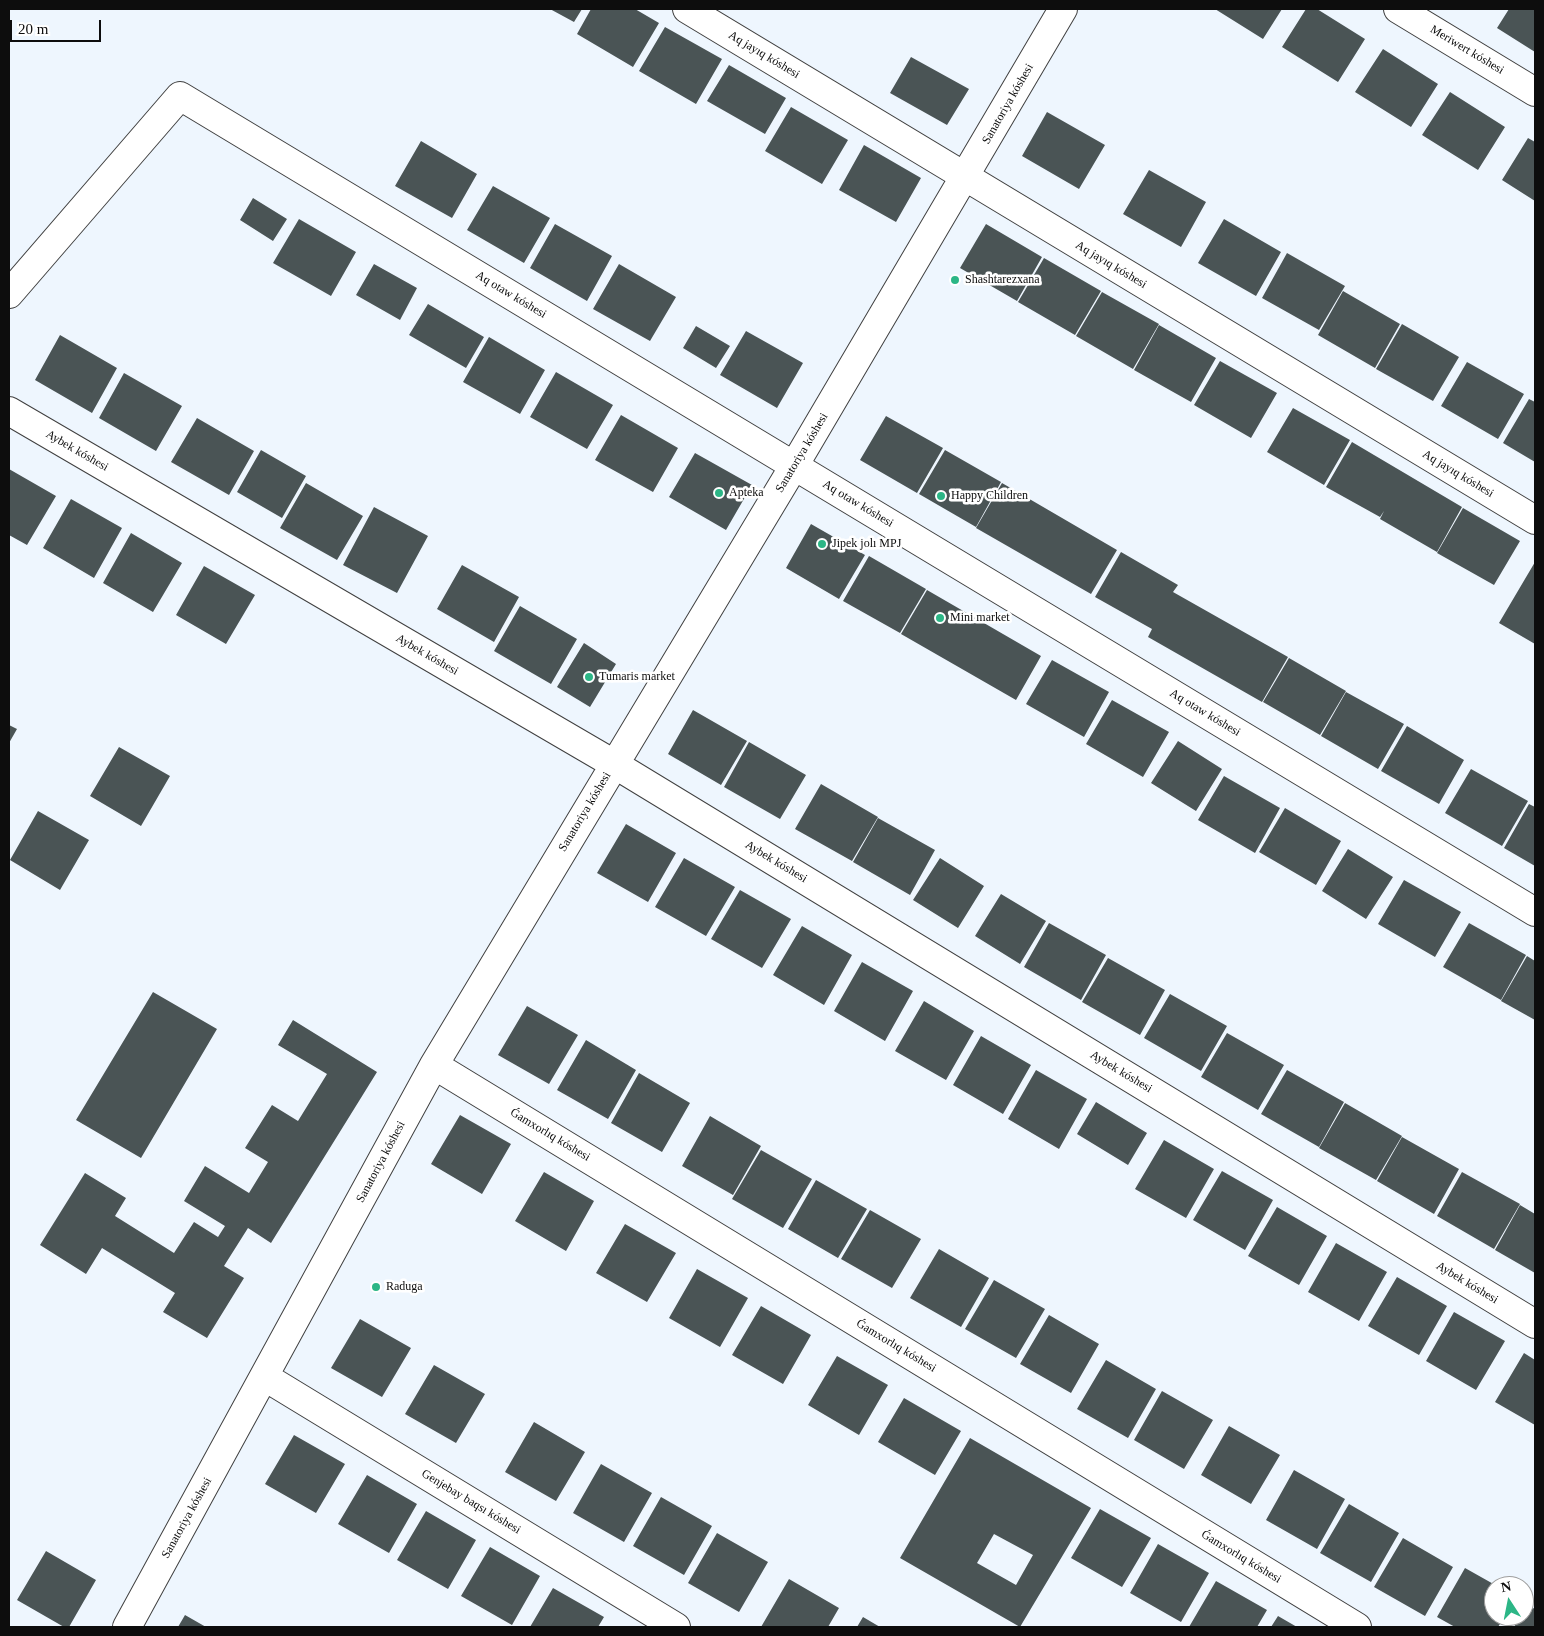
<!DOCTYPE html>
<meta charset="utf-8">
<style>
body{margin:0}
#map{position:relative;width:1544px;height:1636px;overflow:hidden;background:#eef6fe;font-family:Georgia,serif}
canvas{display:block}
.frame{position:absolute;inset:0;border:10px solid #0d0d0d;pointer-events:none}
.north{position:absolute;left:1484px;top:1576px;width:50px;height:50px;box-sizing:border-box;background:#fff;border:1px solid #9e9e9e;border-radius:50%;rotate:349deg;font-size:14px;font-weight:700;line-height:20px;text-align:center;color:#0d0d0d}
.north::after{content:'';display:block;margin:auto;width:18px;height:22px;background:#2cb686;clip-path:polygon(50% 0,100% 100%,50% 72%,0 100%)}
.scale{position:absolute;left:10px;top:20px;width:91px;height:22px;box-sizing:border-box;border:2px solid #0d0d0d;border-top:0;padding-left:6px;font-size:15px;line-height:18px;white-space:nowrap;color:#0d0d0d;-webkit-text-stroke:4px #fff;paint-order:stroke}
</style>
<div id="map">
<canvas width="1544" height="1636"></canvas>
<div class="frame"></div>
<div class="north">N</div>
<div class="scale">20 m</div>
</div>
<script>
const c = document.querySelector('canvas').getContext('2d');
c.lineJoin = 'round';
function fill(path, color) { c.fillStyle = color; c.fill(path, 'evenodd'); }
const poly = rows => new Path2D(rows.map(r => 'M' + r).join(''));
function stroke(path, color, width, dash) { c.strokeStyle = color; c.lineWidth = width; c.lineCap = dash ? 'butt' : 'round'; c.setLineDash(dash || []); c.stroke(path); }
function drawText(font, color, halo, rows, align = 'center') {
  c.font = font + ' Georgia,serif'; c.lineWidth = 5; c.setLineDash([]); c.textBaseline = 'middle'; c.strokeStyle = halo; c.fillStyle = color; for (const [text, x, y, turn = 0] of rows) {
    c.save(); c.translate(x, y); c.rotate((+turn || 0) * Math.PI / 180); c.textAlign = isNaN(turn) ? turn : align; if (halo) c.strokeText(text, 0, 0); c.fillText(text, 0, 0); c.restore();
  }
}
fill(poly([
 [550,9,582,9,574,22],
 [591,9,635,9,659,23,633,67,577,34],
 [1215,9,1282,9,1263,39],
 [1306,9,1317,9,1365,39,1338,82,1282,47],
 [1509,9,1535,9,1535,52,1497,28],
 [665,27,722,59,696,104,639,71],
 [1383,49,1438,84,1411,127,1355,92],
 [911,57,969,89,947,125,890,93],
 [729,65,786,98,765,134,707,101],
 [1450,92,1505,127,1478,170,1422,135],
 [791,107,848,140,822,184,765,151],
 [1047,112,1105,145,1079,189,1022,156],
 [1528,138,1535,142,1535,201,1502,180],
 [421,141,477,174,452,218,395,186],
 [864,145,921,178,896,222,839,190],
 [1149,170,1206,202,1181,247,1123,214],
 [493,186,550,218,524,263,467,230],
 [253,198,287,219,273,241,240,220],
 [299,219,356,252,331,296,273,263],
 [1224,219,1281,252,1256,296,1198,263],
 [555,224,612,256,587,301,530,268],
 [986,224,1042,257,1017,301,960,268],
 [1287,253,1345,286,1319,330,1262,298],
 [1044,258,1101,291,1075,335,1018,302],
 [374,264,417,288,400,320,356,295],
 [619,264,676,297,650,341,593,309],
 [1343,291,1400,324,1375,368,1318,335],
 [1102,292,1159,324,1133,369,1076,336],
 [428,304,484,337,466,368,409,335],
 [1402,324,1459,357,1433,401,1376,369],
 [1159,325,1216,358,1191,402,1134,370],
 [696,326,730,346,716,368,683,348],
 [746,331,803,363,777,408,720,375],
 [60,335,117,368,92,413,35,380],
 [489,337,545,370,520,414,463,382],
 [1220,361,1277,393,1251,438,1194,405],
 [1467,362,1524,394,1498,439,1441,406],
 [556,372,613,405,587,449,530,417],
 [124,373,182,406,156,451,99,418],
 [1529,399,1535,402,1535,462,1503,443],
 [1293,408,1350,440,1324,485,1267,452],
 [621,415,678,448,653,492,595,460],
 [886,416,943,448,917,493,860,460],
 [197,418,254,451,229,495,171,462],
 [1352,442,1462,507,1437,552,1380,519,1384,511,1380,517,1326,487],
 [261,450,306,476,282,518,237,492],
 [945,450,1001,482,976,527,919,494],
 [695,453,752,485,726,530,669,497],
 [9,469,56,496,27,545,9,535],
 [306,483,363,516,337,560,280,528],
 [1002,483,1117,550,1091,594,976,528],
 [71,499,122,528,94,578,43,548],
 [374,507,428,536,397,593,343,565],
 [1463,508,1520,541,1494,585,1437,553],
 [811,524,865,555,839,599,786,568],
 [131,533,182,563,153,612,103,583],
 [1121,552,1178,585,1173,592,1288,657,1262,702,1148,637,1152,629,1095,597],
 [869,556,926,589,900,633,843,601],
 [1535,562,1535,644,1499,623],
 [462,565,519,597,494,642,437,609],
 [204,566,255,595,226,644,176,615],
 [927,590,1041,656,1016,700,901,634],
 [520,606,577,639,551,684,494,651],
 [584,643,616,664,590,707,557,687],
 [1289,658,1346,691,1320,735,1263,702],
 [1052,660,1109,692,1084,737,1026,704],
 [1346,692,1404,724,1378,769,1321,736],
 [1112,700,1169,732,1143,777,1086,744],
 [693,710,747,741,721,785,668,754],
 [9,725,17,729,9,743],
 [1407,726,1464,760,1439,804,1381,771],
 [1178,741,1222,769,1196,811,1151,783],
 [749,742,806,775,780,819,724,787],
 [119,747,170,776,141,826,90,796],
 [1471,769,1528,801,1502,846,1445,813],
 [1224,776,1280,808,1255,853,1198,820],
 [821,784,878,817,852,861,795,829],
 [1529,804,1535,807,1535,866,1504,848],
 [1285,808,1341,841,1316,885,1259,852],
 [38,811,89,840,60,890,10,860],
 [878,818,935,850,910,895,853,862],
 [626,824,676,853,648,902,597,873],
 [1348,849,1393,877,1366,919,1322,891],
 [684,858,735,887,706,936,655,907],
 [940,858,984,886,958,928,913,900],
 [1404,880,1461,912,1435,957,1378,924],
 [740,890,791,919,762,968,711,939],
 [1001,894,1046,921,1020,964,975,936],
 [1049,923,1106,955,1081,1000,1024,967],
 [1469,923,1526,955,1501,1000,1443,967],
 [802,926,852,955,824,1005,773,975],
 [1527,956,1535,961,1535,1020,1501,1001],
 [1108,958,1165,990,1140,1035,1082,1002],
 [862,962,913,991,885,1041,834,1011],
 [153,992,217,1029,141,1158,76,1120],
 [1170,994,1227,1026,1201,1071,1144,1038],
 [924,1001,974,1031,946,1080,895,1051],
 [527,1006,578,1035,549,1084,498,1055],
 [293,1020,377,1072,271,1243,248,1228,224,1266,244,1278,207,1338,163,1312,175,1293,102,1248,86,1274,40,1245,85,1173,126,1198,115,1216,174,1253,194,1222,218,1237,225,1226,184,1201,205,1166,249,1193,268,1162,245,1148,272,1105,298,1121,327,1074,278,1045],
 [1227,1033,1284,1065,1258,1110,1201,1077],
 [981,1036,1031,1065,1003,1114,953,1085],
 [586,1040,636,1070,608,1119,557,1090],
 [1036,1070,1087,1099,1059,1149,1008,1119],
 [1287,1070,1344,1102,1319,1147,1261,1114],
 [639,1073,690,1103,662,1152,611,1123],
 [1096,1102,1147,1133,1128,1165,1077,1134],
 [1345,1103,1402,1136,1376,1180,1319,1148],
 [460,1115,511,1144,482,1194,431,1164],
 [710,1116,761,1146,733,1195,682,1166],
 [1402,1137,1459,1169,1434,1214,1377,1181],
 [1164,1140,1214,1169,1186,1218,1135,1189],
 [761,1150,812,1179,783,1228,732,1199],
 [1222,1171,1273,1200,1245,1250,1193,1220],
 [544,1172,594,1201,566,1251,515,1221],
 [1462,1172,1520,1204,1494,1249,1437,1216],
 [816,1180,867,1209,838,1258,788,1229],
 [1520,1205,1535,1214,1535,1273,1495,1250],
 [1277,1207,1327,1236,1299,1285,1248,1256],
 [870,1210,921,1239,892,1288,841,1259],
 [625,1224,676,1253,647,1302,596,1273],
 [1336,1243,1387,1272,1359,1321,1308,1292],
 [939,1249,989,1278,961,1327,910,1298],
 [697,1269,748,1298,720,1347,669,1318],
 [1397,1277,1447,1306,1419,1355,1368,1326],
 [994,1280,1045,1309,1016,1358,965,1329],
 [761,1306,811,1335,783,1384,732,1355],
 [1454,1312,1505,1341,1476,1390,1426,1361],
 [1049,1315,1099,1344,1071,1393,1020,1364],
 [360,1319,411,1348,382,1397,331,1368],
 [1524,1353,1535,1360,1535,1425,1495,1402],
 [837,1356,888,1385,859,1435,808,1405],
 [1106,1360,1156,1389,1128,1438,1077,1409],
 [434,1365,485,1394,456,1443,405,1414],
 [1162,1391,1213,1420,1184,1469,1134,1440],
 [904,1398,961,1431,935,1475,878,1442],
 [534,1422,585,1452,556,1501,505,1472],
 [1229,1426,1280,1455,1251,1504,1201,1475],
 [294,1435,345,1464,316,1513,265,1484],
 [970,1438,1091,1508,1020,1627,900,1558],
 [994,1534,1033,1555,1016,1585,977,1563],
 [601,1464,652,1493,624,1542,573,1513],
 [1294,1470,1345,1499,1317,1549,1266,1520],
 [367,1475,417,1504,389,1553,338,1524],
 [661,1497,712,1526,684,1575,633,1546],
 [1349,1504,1399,1533,1371,1582,1320,1553],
 [1100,1509,1151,1538,1122,1587,1071,1558],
 [426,1511,476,1540,448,1589,397,1560],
 [717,1533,768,1562,739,1612,688,1583],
 [1403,1538,1453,1567,1425,1616,1374,1587],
 [1158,1544,1209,1573,1181,1622,1130,1593],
 [490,1547,540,1576,512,1625,461,1596],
 [46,1551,96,1580,69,1627,64,1627,17,1600],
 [1465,1568,1497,1586,1494,1586,1494,1616,1505,1616,1498,1627,1455,1627,1437,1617],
 [789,1579,839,1608,828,1627,761,1627],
 [1216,1581,1267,1610,1257,1627,1189,1627],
 [553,1588,604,1617,598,1627,530,1627],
 [1527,1605,1535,1609,1535,1627,1514,1627,1521,1616,1524,1616],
 [185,1615,206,1627,178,1627],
 [1278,1616,1297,1627,1271,1627],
 [863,1617,880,1627,857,1627]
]), '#4a5455');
const minor = poly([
 [687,9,1535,520],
 [1398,9,1535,92],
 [9,294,180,96,1535,912],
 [9,411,614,764,1535,1324],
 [434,1065,1357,1627],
 [265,1377,676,1627],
 [127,1627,434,1065,794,466,1063,9]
]);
stroke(minor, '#404040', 30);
stroke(minor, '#fff', 28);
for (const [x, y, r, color] of [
 [955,280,5,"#2cb686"],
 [719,493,5,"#2cb686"],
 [941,496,5,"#2cb686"],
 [822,544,5,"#2cb686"],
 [940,618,5,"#2cb686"],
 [589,677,5,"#2cb686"],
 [376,1287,5,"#2cb686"]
]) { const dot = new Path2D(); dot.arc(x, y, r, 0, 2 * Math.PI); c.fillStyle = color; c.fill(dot); stroke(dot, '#fff', 2); }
drawText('12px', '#0d0d0d', '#fff', [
 ["Meriwert kóshesi",1467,50,31],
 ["Aq jayıq kóshesi",764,55,31],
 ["Sanatoriya kóshesi",1008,104,-60],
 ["Aq jayıq kóshesi",1111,265,31],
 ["Aq otaw kóshesi",511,295,31],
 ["Aybek kóshesi",77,451,30],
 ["Sanatoriya kóshesi",802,453,-59],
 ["Aq jayıq kóshesi",1458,474,31],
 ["Aq otaw kóshesi",858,504,31],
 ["Aybek kóshesi",427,655,30],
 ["Aq otaw kóshesi",1205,713,31],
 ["Sanatoriya kóshesi",585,812,-59],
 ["Aybek kóshesi",776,862,31],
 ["Aybek kóshesi",1121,1072,31],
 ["Ǵamxorlıq kóshesi",550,1135,31],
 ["Sanatoriya kóshesi",381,1162,-62],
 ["Aybek kóshesi",1467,1283,31],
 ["Ǵamxorlıq kóshesi",896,1346,31],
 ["Genjebay baqsı kóshesi",471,1502,31],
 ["Sanatoriya kóshesi",187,1518,-61],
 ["Ǵamxorlıq kóshesi",1241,1557,31]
]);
drawText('12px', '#0d0d0d', '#fff', [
 ["Shashtarezxana",965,280],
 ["Apteka",729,493],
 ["Happy Children",951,496],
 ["Jipek jolı MPJ",832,544],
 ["Mini market",950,618],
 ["Tumaris market",599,677],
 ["Raduga",386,1287]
], 'left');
</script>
